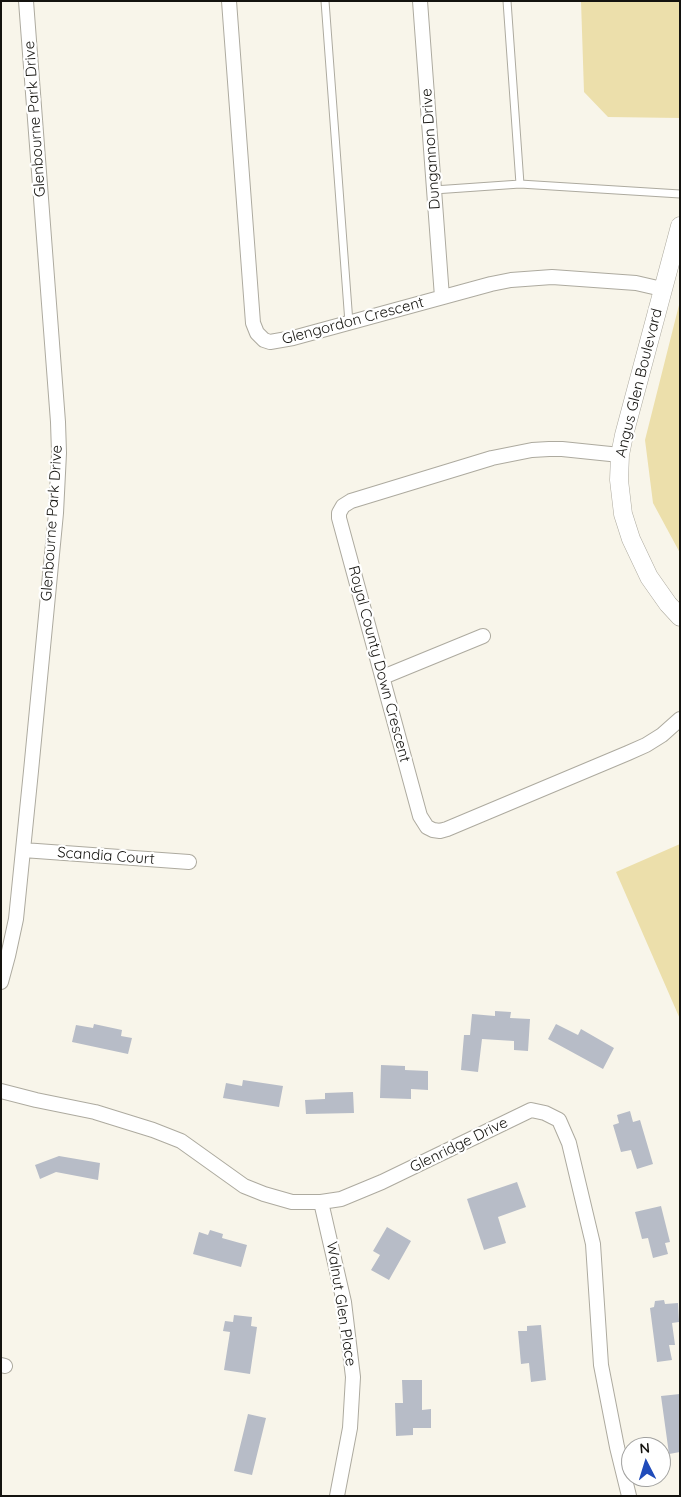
<!DOCTYPE html>
<style>
body{margin:0}
#map{position:relative;width:681px;height:1497px;overflow:hidden;background:#f8f5ea;font-family:Quicksand,sans-serif}
canvas{display:block}
.frame{position:absolute;inset:0;border:2px solid #14130f;pointer-events:none}
.north{position:absolute;left:621px;top:1437px;width:50px;height:50px;box-sizing:border-box;background:#fff;border:1px solid #a1a19f;border-radius:50%;rotate:355deg;font-size:14px;font-weight:700;line-height:20px;text-align:center;color:#14130f}
.north::after{content:'';display:block;margin:auto;width:18px;height:22px;background:#214cba;clip-path:polygon(50% 0,100% 100%,50% 72%,0 100%)}
</style>
<div id="map">
<canvas width="681" height="1497"></canvas>
<div class="frame"></div>
<div class="north">N</div>
</div>
<script>
const c = document.querySelector('canvas').getContext('2d');
c.lineJoin = 'round';
function fill(path, color) { c.fillStyle = color; c.fill(path, 'evenodd'); }
const poly = rows => new Path2D(rows.map(r => 'M' + r).join(''));
function stroke(path, color, width, dash) { c.strokeStyle = color; c.lineWidth = width; c.lineCap = dash ? 'butt' : 'round'; c.setLineDash(dash || []); c.stroke(path); }
function drawText(font, color, halo, rows, align = 'center') {
  c.font = font + ' Quicksand,sans-serif'; c.lineWidth = 4.5; c.setLineDash([]); c.textBaseline = 'middle'; c.strokeStyle = halo; c.fillStyle = color; for (const [text, x, y, turn = 0] of rows) {
    c.save(); c.translate(x, y); c.rotate((+turn || 0) * Math.PI / 180); c.textAlign = isNaN(turn) ? turn : align; if (halo) c.strokeText(text, 0, 0); c.fillText(text, 0, 0); c.restore();
  }
}
fill(poly([
 [581,1,680,1,680,118,608,117,584,92],
 [680,301,680,553,653,503,645,440],
 [680,844,680,1019,616,872]
]), '#ecdfab');
fill(poly([
 [495,1011,511,1012,510,1018,530,1019,528,1051,514,1050,514,1041,482,1039,478,1072,461,1070,464,1035,470,1035,472,1014,495,1016],
 [94,1024,122,1030,121,1036,132,1038,128,1054,72,1042,76,1025,93,1028],
 [556,1024,578,1035,581,1029,614,1048,603,1069,548,1039],
 [381,1065,405,1066,405,1070,428,1071,428,1090,411,1089,411,1099,380,1098],
 [243,1080,283,1086,279,1107,223,1098,226,1083,242,1086],
 [353,1092,354,1113,306,1114,305,1100,325,1099,325,1093],
 [630,1111,633,1122,640,1120,653,1164,637,1169,631,1150,621,1152,613,1125,619,1123,617,1115],
 [59,1156,100,1163,98,1180,56,1172,40,1179,35,1165],
 [517,1182,526,1207,498,1217,506,1243,484,1250,467,1199],
 [661,1206,670,1242,665,1243,668,1254,653,1258,648,1238,642,1239,635,1212],
 [387,1227,411,1241,389,1280,371,1270,380,1255,373,1251],
 [210,1230,223,1234,222,1238,247,1245,241,1267,193,1254,199,1232,208,1235],
 [664,1300,665,1304,678,1303,679,1322,672,1323,675,1345,669,1345,672,1360,657,1362,650,1308,654,1307,655,1301],
 [234,1315,252,1317,251,1326,257,1327,250,1374,224,1370,230,1332,223,1331,225,1321,233,1322],
 [541,1325,546,1380,531,1382,529,1363,521,1364,518,1331,527,1331,527,1326],
 [402,1380,422,1380,422,1410,431,1409,431,1428,413,1428,413,1435,396,1436,395,1403,403,1403],
 [680,1394,680,1452,669,1454,661,1396],
 [248,1414,266,1418,252,1475,234,1471]
]), '#b7bcc7');
const service = poly([
 [325,1,349,323],
 [507,1,520,184],
 [434,190,520,184,680,194]
]);
const minor = poly([
 [229,1,253,323,257,333,264,340,270,342,293,338,491,284,511,280,552,277,636,283,662,289],
 [420,1,442,297],
 [620,455,562,449,549,449,532,450,492,458,351,501,343,506,339,513,339,518,420,816,427,827,433,830,440,831,447,829,628,753,646,745,662,735,680,719],
 [383,677,483,636],
 [23,850,189,862],
 [1,982,8,956,16,919,31,771,56,513,59,453,58,422,26,1],
 [1,1091,36,1100,95,1112,153,1130,181,1141,244,1186,264,1194,292,1202,321,1202,341,1199,382,1182,531,1110,545,1113,559,1120,569,1143,593,1244,601,1365,617,1447,629,1496],
 [321,1202,344,1302,353,1377,350,1428,337,1496],
 [1,1365,5,1366]
]);
const tertiary = poly([
 [680,226,624,435,620,455,619,480,623,514,631,539,649,577,668,604,680,617]
]);
stroke(service, '#adaa9f', 9);
stroke(minor, '#adaa9f', 16);
stroke(tertiary, '#adaa9f', 19);
stroke(service, '#fff', 7);
stroke(minor, '#fff', 14);
stroke(tertiary, '#fff', 18);
drawText('15px', '#14130f', '#fff', [
 ["Glenbourne Park Drive",35,119,-94],
 ["Dungannon Drive",431,149,-94],
 ["Glengordon Crescent",353,321,-15],
 ["Angus Glen Boulevard",639,383,-76],
 ["Glenbourne Park Drive",52,523,-86],
 ["Royal County Down Crescent",379,664,75],
 ["Scandia Court",106,856,4],
 ["Glenridge Drive",459,1145,-26],
 ["Walnut Glen Place",341,1304,81]
]);
</script>
